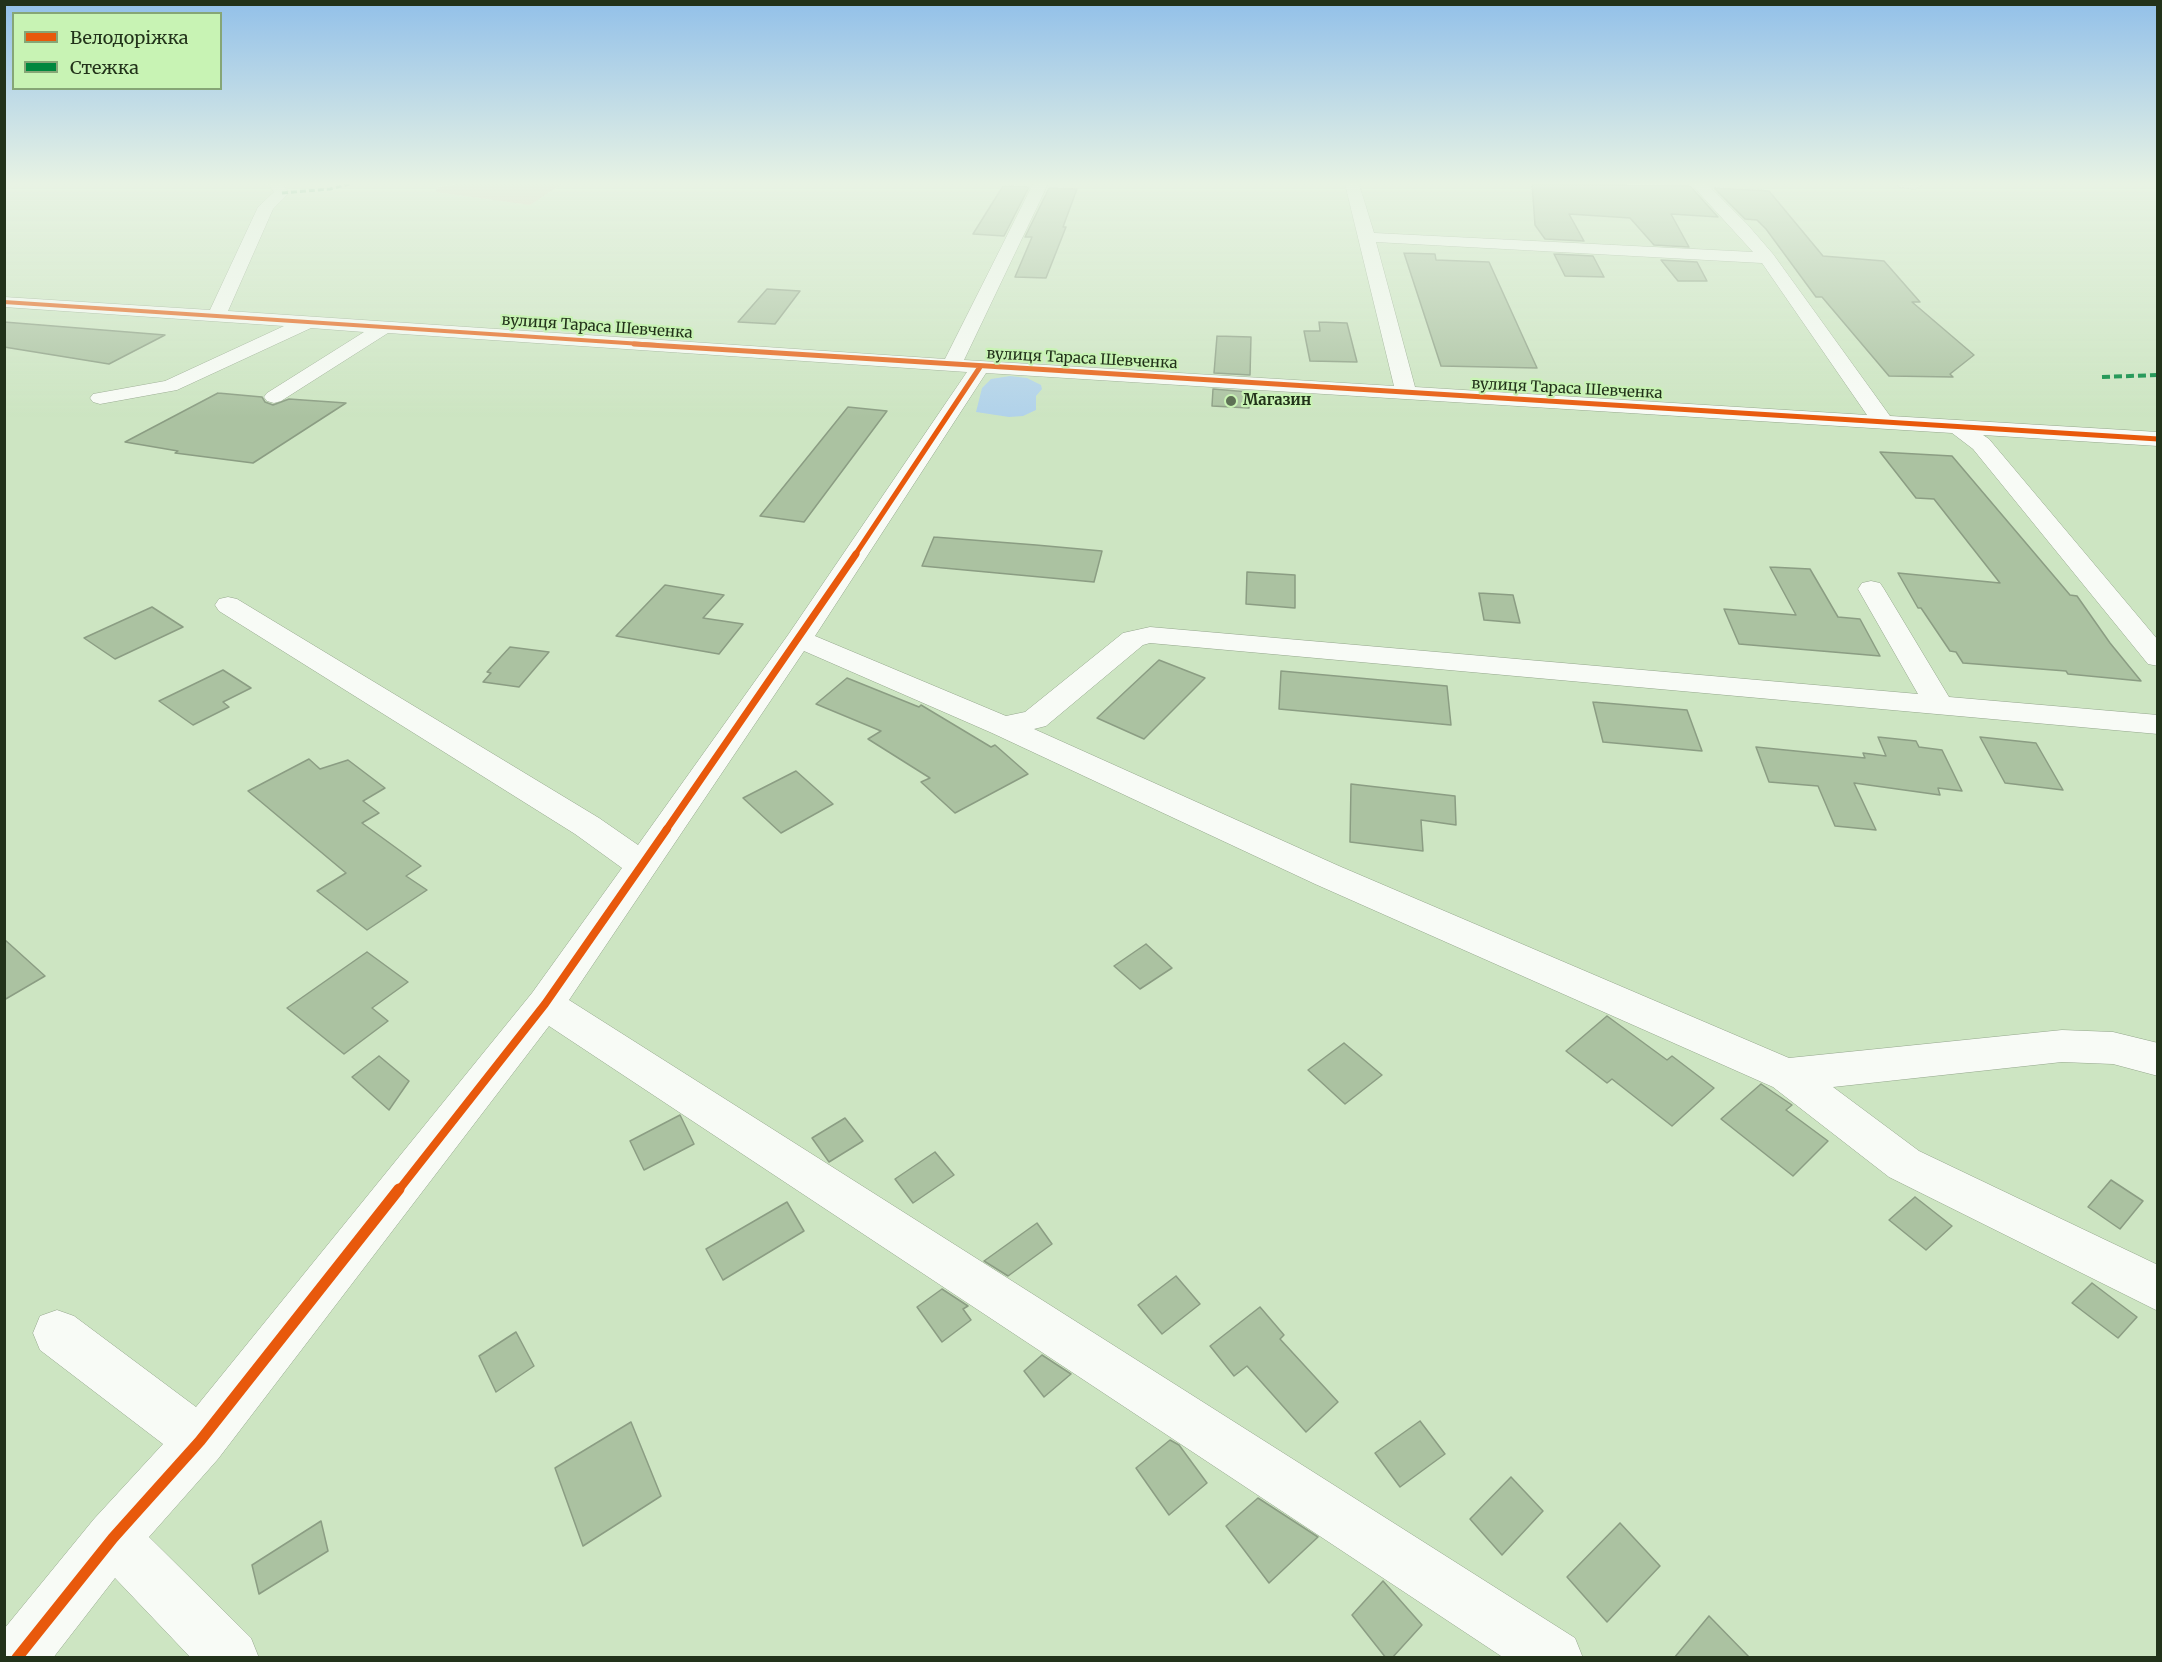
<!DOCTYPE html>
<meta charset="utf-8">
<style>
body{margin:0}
#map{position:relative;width:2162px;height:1662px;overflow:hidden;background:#cde5c2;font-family:Merriweather,serif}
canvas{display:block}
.frame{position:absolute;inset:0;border:6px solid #22321a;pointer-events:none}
.legend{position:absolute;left:12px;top:12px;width:210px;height:78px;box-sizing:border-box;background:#c8f3b4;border:2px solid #86a676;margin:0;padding:8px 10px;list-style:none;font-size:18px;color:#22321a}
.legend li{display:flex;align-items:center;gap:12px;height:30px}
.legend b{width:30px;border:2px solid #86a676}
</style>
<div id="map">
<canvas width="2162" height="1662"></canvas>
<div class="frame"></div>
<ul class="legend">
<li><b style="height:8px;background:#e8590c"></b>Велодоріжка</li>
<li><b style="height:8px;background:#00873e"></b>Стежка</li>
</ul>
</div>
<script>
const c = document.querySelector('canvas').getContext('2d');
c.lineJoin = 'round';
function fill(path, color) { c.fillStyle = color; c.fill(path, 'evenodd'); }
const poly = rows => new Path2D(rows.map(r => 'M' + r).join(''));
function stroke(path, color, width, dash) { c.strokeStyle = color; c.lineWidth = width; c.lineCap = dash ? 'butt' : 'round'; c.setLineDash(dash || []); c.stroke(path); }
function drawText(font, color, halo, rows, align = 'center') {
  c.font = font + ' Merriweather,serif'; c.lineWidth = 4.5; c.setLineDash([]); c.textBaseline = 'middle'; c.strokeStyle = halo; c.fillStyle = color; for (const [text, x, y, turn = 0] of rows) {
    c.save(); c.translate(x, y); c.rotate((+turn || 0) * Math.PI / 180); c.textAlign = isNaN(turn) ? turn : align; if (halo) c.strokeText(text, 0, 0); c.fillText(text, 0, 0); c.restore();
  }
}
fill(poly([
 [458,184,562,184,530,205,435,192,438,187]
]), '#e4c8ba');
fill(poly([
 [1010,376,1027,378,1041,385,1042,389,1036,396,1036,410,1023,416,1009,417,976,412,982,388,991,379]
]), '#b1d2ea');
const building = poly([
 [1532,184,1690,186,1718,217,1671,214,1689,247,1654,245,1630,218,1569,214,1584,241,1545,239,1535,225,1532,184],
 [1003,186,1029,187,1004,236,973,234,1003,186],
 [1049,188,1077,189,1063,227,1066,227,1046,278,1015,277,1032,237,1025,237,1049,188],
 [1714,188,1769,191,1823,256,1884,261,1920,302,1912,302,1974,355,1950,374,1953,377,1889,376,1822,297,1816,297,1766,229,1757,220,1745,219,1714,188],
 [1404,253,1435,254,1436,260,1489,262,1537,368,1441,366,1404,253],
 [1554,254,1593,256,1604,277,1565,276,1554,254],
 [1661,260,1697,262,1707,281,1678,281,1661,260],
 [767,289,800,291,775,324,738,322,767,289],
 [4,322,165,335,109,364,4,347,4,322],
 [1319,322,1347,323,1357,362,1310,361,1304,331,1320,331,1319,322],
 [1217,336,1251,337,1250,375,1214,373,1217,336],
 [1213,389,1249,392,1249,408,1212,406,1213,389],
 [218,393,262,397,265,402,273,405,289,399,346,403,253,463,175,453,178,451,125,442,218,393],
 [848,407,887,411,804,522,760,516,848,407],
 [1880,452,1952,456,2070,595,2077,596,2110,643,2141,681,2068,674,2066,671,1963,663,1956,652,1950,651,1921,608,1918,608,1898,573,2000,583,1934,499,1916,498,1880,452],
 [934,537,1036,545,1102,551,1094,582,922,566,934,537],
 [1770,567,1810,569,1838,617,1860,619,1880,656,1739,644,1724,609,1796,615,1770,567],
 [1247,572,1295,575,1295,608,1246,604,1247,572],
 [665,585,724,595,703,618,743,624,719,654,616,636,665,585],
 [1479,593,1513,595,1520,623,1484,620,1479,593],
 [152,607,183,627,115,659,84,638,152,607],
 [510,647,549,652,519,687,483,682,491,673,487,672,510,647],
 [1159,660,1205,678,1144,739,1097,718,1159,660],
 [223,670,251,688,223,702,229,707,193,725,159,701,223,670],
 [1281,671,1447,686,1451,725,1279,709,1281,671],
 [847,678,919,707,921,705,991,747,995,745,1028,774,955,813,921,782,930,778,868,739,881,731,816,704,847,678],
 [1593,702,1687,710,1702,751,1603,742,1593,702],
 [1878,737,1916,741,1919,747,1942,750,1962,791,1938,788,1940,795,1854,783,1876,830,1835,826,1818,786,1769,782,1756,747,1865,758,1863,753,1886,756,1878,737],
 [1980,737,2036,743,2063,790,2005,783,1980,737],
 [309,759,320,769,348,760,385,788,363,801,379,813,362,823,421,866,406,876,427,890,367,930,317,891,346,873,248,791,309,759],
 [796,771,833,804,781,833,743,798,796,771],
 [1351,784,1455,796,1456,825,1421,820,1423,851,1350,842,1351,784],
 [4,939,45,976,4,1000,4,939],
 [1146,944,1172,968,1140,989,1114,966,1146,944],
 [367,952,408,982,372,1008,388,1021,344,1054,287,1008,367,952],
 [1607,1016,1667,1060,1672,1056,1714,1088,1672,1126,1612,1079,1607,1083,1566,1051,1607,1016],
 [1344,1043,1382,1075,1345,1104,1308,1070,1344,1043],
 [379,1056,409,1081,389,1110,352,1077,379,1056],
 [1761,1084,1792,1105,1786,1110,1828,1141,1793,1176,1721,1119,1761,1084],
 [680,1115,694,1144,644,1170,630,1141,680,1115],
 [845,1118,863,1141,829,1162,812,1138,845,1118],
 [935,1152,954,1175,913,1203,895,1179,935,1152],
 [2111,1180,2143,1201,2120,1229,2088,1207,2111,1180],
 [1915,1197,1952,1226,1926,1250,1889,1220,1915,1197],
 [787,1202,804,1231,723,1280,706,1249,787,1202],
 [1037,1223,1052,1244,1008,1276,984,1261,1037,1223],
 [1176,1276,1200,1304,1162,1334,1138,1305,1176,1276],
 [2092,1283,2137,1317,2118,1338,2072,1303,2092,1283],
 [942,1289,968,1306,963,1309,971,1320,942,1342,917,1307,942,1289],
 [1260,1307,1284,1335,1280,1339,1338,1402,1306,1432,1247,1366,1234,1376,1210,1346,1260,1307],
 [516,1332,534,1366,496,1392,479,1356,516,1332],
 [1042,1355,1071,1374,1044,1397,1024,1371,1042,1355],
 [1420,1421,1445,1454,1400,1487,1375,1453,1420,1421],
 [631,1422,661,1496,583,1546,555,1468,631,1422],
 [1170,1440,1179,1445,1207,1483,1169,1515,1136,1468,1170,1440],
 [1511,1477,1543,1511,1502,1555,1470,1519,1511,1477],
 [1258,1498,1318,1537,1269,1583,1226,1526,1258,1498],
 [321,1521,328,1551,259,1594,252,1565,321,1521],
 [1620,1523,1660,1566,1607,1622,1567,1577,1620,1523],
 [1383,1581,1422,1625,1392,1658,1386,1658,1352,1615,1383,1581],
 [1709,1616,1750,1658,1674,1658,1709,1616]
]);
fill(building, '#abc2a1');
stroke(building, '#8b9d83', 1.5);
const minor = poly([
 [268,184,283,184,289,193,273,209,228,311,945,359,1033,184,1048,184,964,360,1394,386,1345,184,1359,184,1374,233,1753,252,1691,184,1707,184,1747,224,1773,254,1890,416,2158,432,2158,446,1983,435,1989,439,2158,640,2158,666,2148,664,1973,449,1952,433,986,373,815,636,1006,716,1025,712,1123,633,1150,627,1918,694,1858,589,1862,583,1871,581,1880,583,1884,589,1949,697,2158,715,2158,734,1150,643,1143,645,1046,726,1034,729,1339,866,1789,1058,2062,1030,2113,1032,2158,1043,2158,1076,2113,1064,2062,1062,1833,1087,1919,1151,2158,1265,2158,1311,1889,1177,1773,1087,1315,884,992,733,804,651,569,1000,1575,1638,1583,1658,1504,1658,549,1026,218,1459,149,1537,251,1638,259,1658,191,1658,115,1578,53,1658,4,1658,4,1629,94,1519,163,1444,40,1350,33,1333,40,1316,57,1310,74,1316,196,1407,532,993,622,868,575,834,219,611,215,605,219,599,228,597,237,599,599,818,638,845,788,635,967,372,388,333,281,401,274,403,267,401,264,397,267,393,364,332,311,328,177,390,100,404,93,402,90,398,93,394,165,381,284,326,4,307,4,297,210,310,258,207,274,192,268,184],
 [1376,242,1762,263,1867,415,1415,387,1376,242],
 [1897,184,1922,184,1922,185,1915,189,1899,187,1897,184]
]);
stroke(minor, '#94a68c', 1);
fill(minor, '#f8fbf6');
stroke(poly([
 [282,193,330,189,350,184]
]), '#00873e', 3, [6, 3]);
stroke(poly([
 [2102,377,2158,375]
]), '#00873e', 4, [8, 4]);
stroke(poly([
 [4,302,657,345]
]), '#e8590c', 4);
stroke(poly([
 [634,344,2158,439],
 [855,555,980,367]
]), '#e8590c', 5);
stroke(poly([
 [666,830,856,554]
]), '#e8590c', 7);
stroke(poly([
 [398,1191,545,1004,667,829]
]), '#e8590c', 8);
stroke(poly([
 [17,1658,113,1538,200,1441,399,1189]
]), '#e8590c', 11);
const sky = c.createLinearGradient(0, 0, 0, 417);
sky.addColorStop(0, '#92c0e9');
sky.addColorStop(0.44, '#e8f3e4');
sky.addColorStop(1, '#e8f3e400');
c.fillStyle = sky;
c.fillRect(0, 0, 2162, 417);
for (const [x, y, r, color] of [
 [1231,401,6,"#5e7155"]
]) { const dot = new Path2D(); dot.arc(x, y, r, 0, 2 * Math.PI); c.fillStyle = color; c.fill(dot); stroke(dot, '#c8f3b4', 2); }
drawText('15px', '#22321a', '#c8f3b4', [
 ["вулиця Тараса Шевченка",597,327,4],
 ["вулиця Тараса Шевченка",1082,359,3],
 ["вулиця Тараса Шевченка",1567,389,3]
]);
drawText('bold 15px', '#22321a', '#c8f3b4', [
 ["Магазин",1243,401]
], 'left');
</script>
